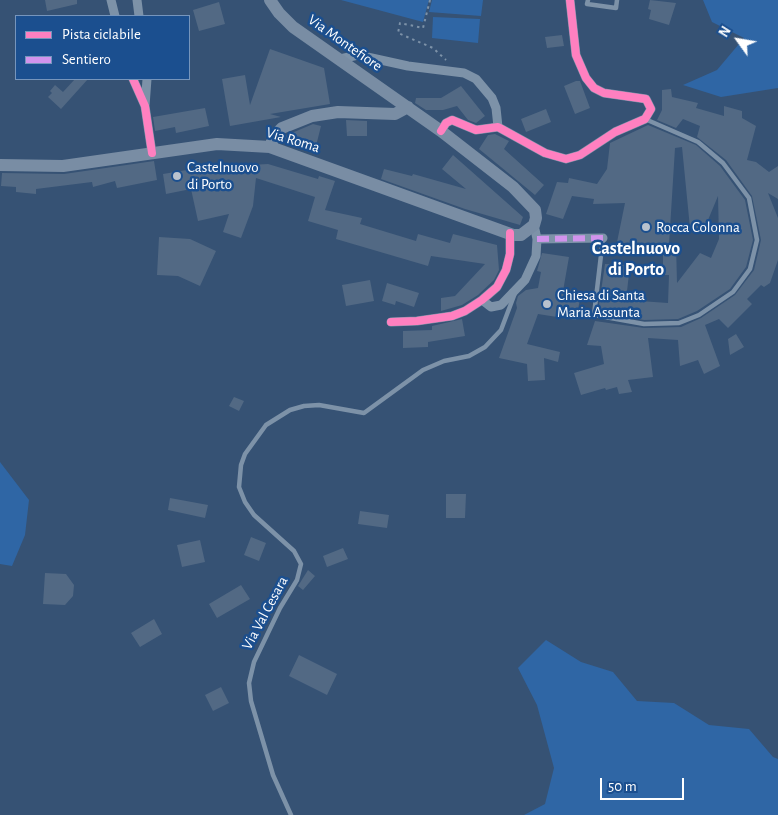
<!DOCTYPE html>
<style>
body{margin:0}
#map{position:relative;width:778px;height:815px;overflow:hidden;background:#365274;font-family:"Alegreya Sans",sans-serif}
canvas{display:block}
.legend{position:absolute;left:15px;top:15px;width:175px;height:65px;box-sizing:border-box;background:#1b4f8f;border:1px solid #7695bc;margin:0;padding:6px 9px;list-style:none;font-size:15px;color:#fff}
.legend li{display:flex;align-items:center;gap:10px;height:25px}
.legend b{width:25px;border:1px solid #7695bc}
.north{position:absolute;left:713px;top:15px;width:50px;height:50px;-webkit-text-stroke:4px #1b4f8f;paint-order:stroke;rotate:302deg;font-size:14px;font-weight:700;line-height:20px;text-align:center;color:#fff}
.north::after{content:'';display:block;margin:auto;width:18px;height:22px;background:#fff;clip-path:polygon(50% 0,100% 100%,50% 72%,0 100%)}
.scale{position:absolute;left:600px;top:778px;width:84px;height:22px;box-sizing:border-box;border:2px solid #fff;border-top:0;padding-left:6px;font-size:15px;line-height:18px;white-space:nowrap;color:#fff;-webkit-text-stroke:4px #1b4f8f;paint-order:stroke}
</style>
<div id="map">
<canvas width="778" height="815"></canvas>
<ul class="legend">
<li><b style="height:6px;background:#ff80c0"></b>Pista ciclabile</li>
<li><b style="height:6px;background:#d193ec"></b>Sentiero</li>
</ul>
<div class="north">N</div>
<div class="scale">50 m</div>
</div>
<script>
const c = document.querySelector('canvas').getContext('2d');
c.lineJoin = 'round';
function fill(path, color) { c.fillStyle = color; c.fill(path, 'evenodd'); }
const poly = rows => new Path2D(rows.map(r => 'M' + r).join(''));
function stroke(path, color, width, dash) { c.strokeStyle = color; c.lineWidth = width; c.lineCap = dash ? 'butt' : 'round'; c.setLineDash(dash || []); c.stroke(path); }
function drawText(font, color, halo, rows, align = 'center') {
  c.font = font + ' "Alegreya Sans",sans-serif'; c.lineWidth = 5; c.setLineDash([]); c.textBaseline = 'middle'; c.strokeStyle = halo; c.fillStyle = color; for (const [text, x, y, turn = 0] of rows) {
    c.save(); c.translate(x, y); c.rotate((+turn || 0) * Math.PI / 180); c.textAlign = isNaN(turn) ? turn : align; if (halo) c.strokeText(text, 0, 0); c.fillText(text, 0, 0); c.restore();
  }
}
fill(poly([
 [341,0,429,0,423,22],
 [432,0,483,0,481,16,429,12],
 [703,0,778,0,778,88,721,97,683,85,717,70,744,38,712,22],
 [433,17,480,19,478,43,432,38],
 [0,462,29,500,25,535,12,566,0,564],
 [546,640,581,662,613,672,637,701,674,703,709,725,749,729,773,757,778,759,778,815,524,815,545,804,554,768,537,705,518,668]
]), '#2f66a5');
fill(poly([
 [45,0,77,0,77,4,47,11],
 [650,0,676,3,669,25,649,19,651,10,648,9],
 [219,2,225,24,199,31,193,10],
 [562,35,564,46,547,48,545,37],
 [270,49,324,68,330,104,270,114,281,117,230,126,222,79,245,75,250,105],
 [75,79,88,79,61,109,48,97,52,93,50,91,55,85,63,92],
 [576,81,580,81,590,108,575,114,564,86],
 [461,86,485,116,476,123,468,120,457,106,443,110,426,110,415,103,416,98,441,98],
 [671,89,672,97,698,103,696,108,724,116,724,106,742,111,742,118,756,126,747,160,756,162,769,172,778,166,778,199,768,193,778,218,778,260,770,283,764,287,761,285,747,299,752,304,728,328,719,319,705,325,720,366,704,374,698,360,680,366,678,340,648,338,653,377,628,380,632,392,619,394,617,387,606,390,605,388,581,395,574,373,604,364,601,346,587,345,595,321,644,328,681,327,701,318,735,295,754,270,761,240,752,196,726,160,697,137,700,126,683,119,676,128,657,120,662,110,662,90],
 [205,108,209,126,176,133,175,127,155,131,153,117],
 [546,109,551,122,526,132,521,119],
 [346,120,367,121,367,136,347,136],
 [313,124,321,126,315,150,281,141,287,135],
 [648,125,696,145,720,166,745,200,753,240,746,267,730,289,697,311,678,319,644,320,598,312,605,264,630,265,626,300,668,303,669,275,663,275,663,250,652,251,652,246,616,247,625,203,593,204,594,199,572,196,563,219,546,214,557,182,568,183,569,178,597,184,607,169,610,143],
 [682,147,690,228,703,232,718,196,719,239,711,258,700,253,677,283,676,244,669,245,675,148],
 [495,134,509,141,504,149,544,185,535,195,479,149,488,135],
 [453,155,523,217,520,225,465,209,381,179,384,169,412,176,413,174,466,189,442,169],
 [154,161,157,180,117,188,115,181,93,187,92,182,36,189,36,194,16,192,16,187,1,186,2,173,64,174],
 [268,164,318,179,319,176,335,181,325,210,362,218,360,224,416,241,418,234,450,243,453,234,497,245,499,270,494,280,478,295,462,305,441,311,441,298,455,296,485,264,431,256,428,266,336,239,338,230,308,221,315,197,256,178,253,206,241,238,223,232,229,214,198,221,191,189,166,194,163,174,199,168],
 [159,237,190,239,216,251,200,286,178,276,157,275],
 [542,253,569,257,563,291,581,294,576,320,538,314,527,344,560,352,558,362,544,358,545,380,528,381,527,364,499,358,517,308,516,303,518,296,526,290,538,288,541,272,537,271],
 [370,280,374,301,346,306,342,285],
 [387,283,419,293,414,307,396,301,395,305,382,301],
 [462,319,465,336,428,342,428,347,403,348,403,331,432,330,432,326],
 [736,334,744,347,730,355,728,339],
 [234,397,244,401,239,411,229,406],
 [446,494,466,494,465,518,446,518],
 [170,498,208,505,205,518,168,510],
 [360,511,389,515,387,528,358,524],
 [251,537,266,543,259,561,244,555],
 [200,540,205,562,182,567,177,545],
 [343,548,348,559,327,567,323,556],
 [308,570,315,576,303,590,298,586],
 [45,573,66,574,74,585,73,596,65,605,43,604],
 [241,585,250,599,217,618,209,604],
 [154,619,162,634,140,647,131,633],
 [299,655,337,674,327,695,289,676],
 [221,687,229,703,213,711,205,695]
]), '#526984');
stroke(poly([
 [430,0,423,28,400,23,398,33,433,48,446,60]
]), '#7d92a8', 2, [2.5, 4]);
stroke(poly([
 [588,0,587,4,616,8,617,0],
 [603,238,594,315,644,324,679,323,699,315,733,292,750,269,757,240,749,198,723,163,698,142,645,119],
 [291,815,273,775,251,701,249,683,254,662,280,608,297,580,301,564,294,551,254,515,245,502,239,487,241,465,245,454,266,425,290,410,304,406,319,405,364,413,423,370,444,361,469,356,485,347,501,330,515,293]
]), '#7d92a8', 4.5);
stroke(poly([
 [111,0,115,16],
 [137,0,139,16],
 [340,59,358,55,408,66,464,73,476,79,492,98,496,108,498,127],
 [133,79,145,106,152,153],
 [145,106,147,79],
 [441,131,446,123,452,120,476,130,498,127,545,153,566,159,580,155,615,132,645,119,651,109,646,99,604,93,594,88,586,78,576,55,570,0],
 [537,239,603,238],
 [482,300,491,307,501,305,525,280,536,256,537,239,534,225],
 [391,322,417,321,452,316,465,311,482,300,497,287,506,270,510,254,510,233]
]), '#7d92a8', 9);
stroke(poly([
 [270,147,275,135,282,128,312,116,338,112,395,114,408,107],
 [0,165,63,166,217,144,270,147,513,235,521,235,534,225,536,218,535,210,513,187,441,131,293,27,279,13,270,0]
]), '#798da4', 12);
stroke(poly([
 [537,239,603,238]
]), '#d193ec', 6, [12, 6]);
stroke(poly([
 [133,79,145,106,152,153],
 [441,131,446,123,452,120,476,130,498,127,545,153,566,159,580,155,615,132,645,119,651,109,646,99,604,93,594,88,586,78,576,55,570,0],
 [391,322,417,321,452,316,465,311,482,300,497,287,506,270,510,254,510,233]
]), '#ff80c0', 8);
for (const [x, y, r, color] of [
 [177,176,5,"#b9c2ce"],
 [646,227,5,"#b9c2ce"],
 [547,304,5,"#b9c2ce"]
]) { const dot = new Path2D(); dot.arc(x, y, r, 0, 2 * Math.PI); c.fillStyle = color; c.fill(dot); stroke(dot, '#1b4f8f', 2); }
drawText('15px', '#fff', '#1b4f8f', [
 ["Via Montefiore",345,43,35],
 ["Via Roma",293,140,17],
 ["Via Val Cesara",265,613,-62]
]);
drawText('15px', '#fff', '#1b4f8f', [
 ["Castelnuovo",187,167],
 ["di Porto",187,184],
 ["Rocca Colonna",656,227],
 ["Chiesa di Santa",557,295],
 ["Maria Assunta",557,312]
], 'left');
drawText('bold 18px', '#fff', '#1b4f8f', [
 ["Castelnuovo",636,249],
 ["di Porto",636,270]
]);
</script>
